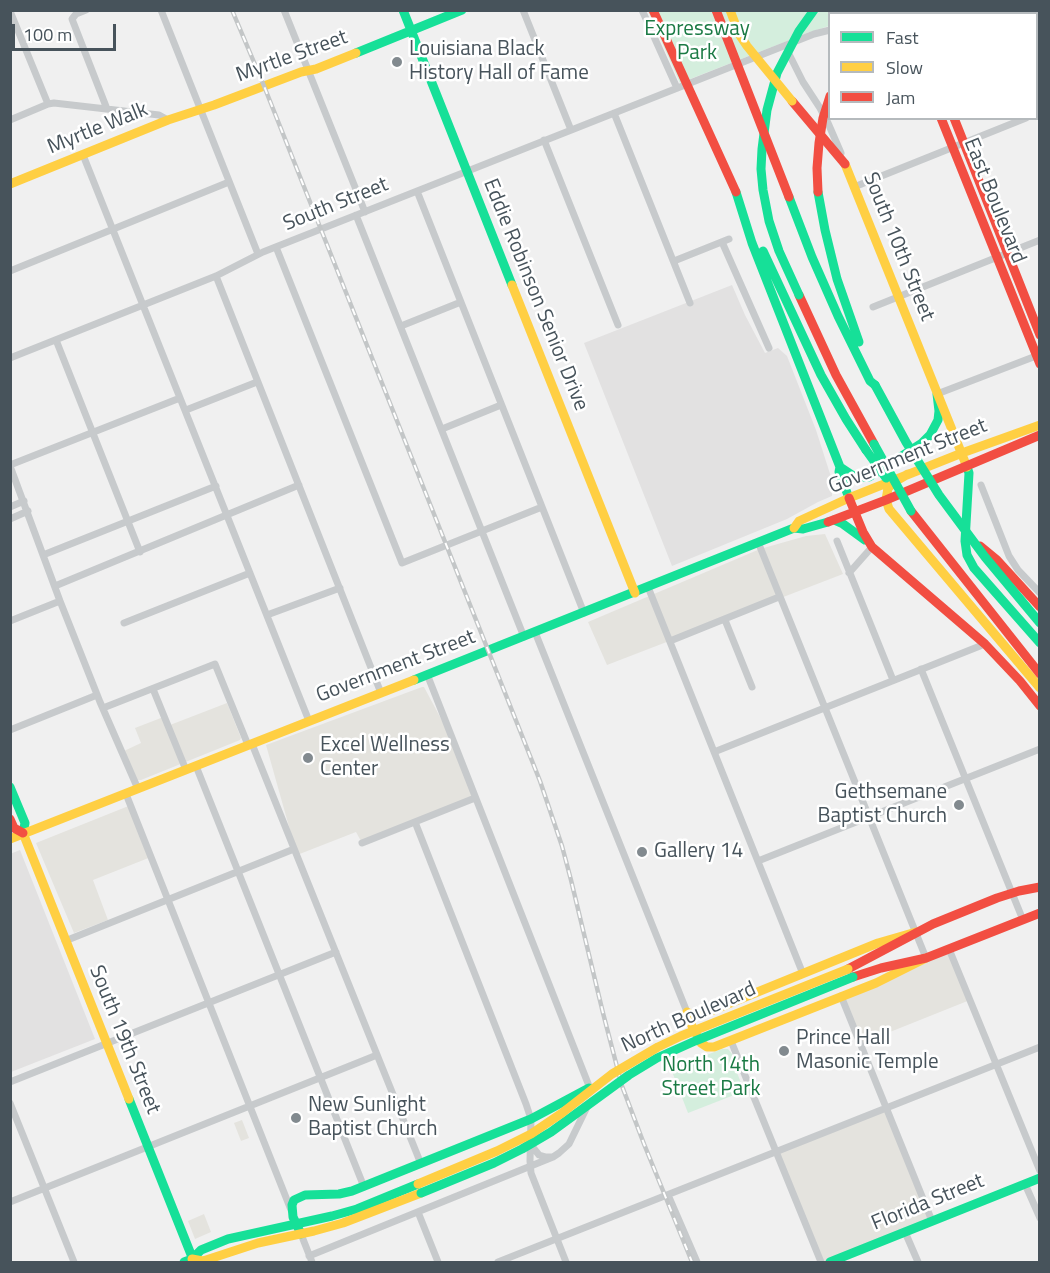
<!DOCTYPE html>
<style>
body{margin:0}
#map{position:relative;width:1050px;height:1273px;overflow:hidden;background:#f0f0f0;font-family:"Titillium Web",sans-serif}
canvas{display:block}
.frame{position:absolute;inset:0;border:12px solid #47535b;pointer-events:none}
.legend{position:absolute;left:828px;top:12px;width:210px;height:108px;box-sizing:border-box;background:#fff;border:2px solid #b5babd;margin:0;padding:8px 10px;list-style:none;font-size:18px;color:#47535b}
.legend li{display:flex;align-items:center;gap:12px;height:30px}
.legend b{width:30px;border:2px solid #b5babd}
.scale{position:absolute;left:12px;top:24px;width:104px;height:27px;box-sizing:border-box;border:3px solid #47535b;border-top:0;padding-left:8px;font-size:18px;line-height:21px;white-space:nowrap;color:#47535b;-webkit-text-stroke:4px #fff;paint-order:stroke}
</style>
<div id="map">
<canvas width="1050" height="1273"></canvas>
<div class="frame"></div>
<ul class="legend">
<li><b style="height:8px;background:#16e098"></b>Fast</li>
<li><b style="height:8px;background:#ffcf43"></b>Slow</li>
<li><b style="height:8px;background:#f24e42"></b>Jam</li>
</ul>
<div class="scale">100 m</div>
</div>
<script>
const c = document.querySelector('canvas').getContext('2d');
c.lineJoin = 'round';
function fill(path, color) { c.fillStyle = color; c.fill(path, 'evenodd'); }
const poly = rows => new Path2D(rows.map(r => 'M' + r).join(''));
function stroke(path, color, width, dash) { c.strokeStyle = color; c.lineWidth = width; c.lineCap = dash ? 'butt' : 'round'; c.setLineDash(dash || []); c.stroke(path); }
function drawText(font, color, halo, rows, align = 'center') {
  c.font = font + ' "Titillium Web",sans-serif'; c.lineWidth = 5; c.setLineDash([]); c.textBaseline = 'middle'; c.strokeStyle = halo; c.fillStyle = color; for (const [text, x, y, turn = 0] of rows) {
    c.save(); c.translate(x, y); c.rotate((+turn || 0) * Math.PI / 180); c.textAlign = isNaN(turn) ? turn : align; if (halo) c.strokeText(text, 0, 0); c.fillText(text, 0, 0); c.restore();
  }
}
fill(poly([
 [825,534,843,574,607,665,588,622,760,549,806,536],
 [422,687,424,687,455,745,475,798,362,843,356,832,297,855,266,745],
 [227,703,241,738,240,740,141,780,137,780,124,751,141,743,135,728,166,716,170,725],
 [131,805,151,857,93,880,108,920,74,933,36,843],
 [949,949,970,1000,860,1044,841,996],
 [886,1108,932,1221,830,1262,821,1262,776,1153],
 [242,1120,249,1138,241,1141,234,1123],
 [204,1214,211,1232,195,1239,188,1221]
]), '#e4e3de');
fill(poly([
 [732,285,745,315,765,353,778,348,787,356,816,430,832,480,832,496,818,502,787,519,672,566,584,343],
 [20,850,95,1039,11,1072,10,854]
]), '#e2e1e1');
fill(poly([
 [895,10,895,14,830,14,829,26,810,32,680,83,648,11],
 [722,1049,728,1049,732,1054,736,1062,735,1068,742,1085,747,1090,688,1113,671,1069]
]), '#d4eedd');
stroke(poly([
 [86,10,76,14,72,19,107,109],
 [161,10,258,254],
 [284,10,365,212],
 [523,10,571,130],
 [642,10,677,88],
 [1016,10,1017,14],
 [10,11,48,104],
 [788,52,803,82,820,108,828,123,841,153],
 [1036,61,1040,69],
 [614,113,690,303],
 [1036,114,1040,113],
 [10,120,48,104,54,103,159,115,168,120],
 [544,140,618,325],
 [83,155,309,721],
 [854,187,1026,118],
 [417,191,584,613],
 [356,215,524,637],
 [722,242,769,348],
 [276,247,402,563,542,507],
 [674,261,729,239],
 [10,271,229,182],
 [216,276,381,693],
 [873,307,1040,240],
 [401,326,461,302],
 [56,340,140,552],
 [10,358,216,276,263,252,814,34,830,30],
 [937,394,1036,356],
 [186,410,257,382],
 [442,429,501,405],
 [10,465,180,398],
 [10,466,60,601,100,702,138,789],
 [981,485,1009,556,1018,570,1040,593],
 [10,507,24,501],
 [10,519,28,511],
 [837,541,893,680],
 [758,542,926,958],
 [43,555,216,486],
 [849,573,872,547],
 [55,586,299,485],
 [648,587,803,974],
 [267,615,340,588],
 [725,620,752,687],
 [10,621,60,601],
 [124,623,250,573],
 [535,632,687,1012],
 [670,641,779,597],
 [921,669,1023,920],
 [427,674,591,1091],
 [153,689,186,770],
 [103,708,215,664,248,745],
 [10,730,97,695],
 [252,744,421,1164],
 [714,752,985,644],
 [196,766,364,1187],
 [126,794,291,1210],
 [415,822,526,1104,531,1119,530,1161,531,1173,566,1262],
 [362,843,475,798],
 [758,861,1040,749],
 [65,941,294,849],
 [949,949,1040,1171],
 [841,996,932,1221],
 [731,1041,821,1262],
 [10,1082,336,952],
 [10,1103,74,1262],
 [531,1145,539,1155,546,1157,551,1157],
 [1025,1184,1040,1218],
 [668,1195,697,1262],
 [10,1202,377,1055],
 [418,1212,438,1262],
 [905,1232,918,1262],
 [301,1234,312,1262],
 [309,1256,553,1157,559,1153,569,1144,587,1107],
 [498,1262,1040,1047]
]), '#c7cacc', 7);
stroke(poly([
 [403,10,512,285],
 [899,10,900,14],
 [356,53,462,10],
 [736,192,752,243,840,467,839,472,849,498],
 [818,192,825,230,837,279,859,342],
 [789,197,812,257,838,316,870,381,875,385],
 [763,251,821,375,846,419,866,450],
 [840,467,855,477,869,477,922,443,930,435,938,420,939,411,937,394],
 [967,467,969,473,965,541,967,555,974,568,1040,643],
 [834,520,843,524,865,540],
 [414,680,794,528,803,529,828,522],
 [10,787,25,823,23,833],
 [129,1099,194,1262],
 [301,1234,293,1217,292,1205,294,1200,305,1195,339,1194,352,1191,531,1119,589,1088],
 [184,1262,192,1259,201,1250,228,1239,332,1216,357,1209,418,1184],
 [830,1262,1040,1178]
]), '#16e098', 9);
stroke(poly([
 [845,164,967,467],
 [10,184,168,120,214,105,301,72,316,69,356,53],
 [512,285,635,593],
 [908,474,896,481,888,488,886,500,889,509,1040,688],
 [794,528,799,521,849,498,962,453,1040,425],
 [23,833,129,1099],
 [10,839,414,680],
 [687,1012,692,1026,701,1043,707,1047,714,1047,876,983,926,958],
 [687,1012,693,1016,701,1015,878,943,916,932],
 [192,1259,203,1261,258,1243,314,1231,343,1223,421,1193]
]), '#ffcf43', 9);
stroke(poly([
 [881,14,884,10],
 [910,14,917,10],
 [792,101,845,164],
 [941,118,1040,364],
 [954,118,1040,335],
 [799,295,836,375,874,444],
 [849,498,863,532,872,547,985,644,1020,681,1040,706],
 [911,511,1040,674],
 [828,522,886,500,1040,435],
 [980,546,997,560,1040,607],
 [10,819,14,828,23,833],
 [848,969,933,924,997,898,1019,891,1040,887],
 [853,977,881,968,926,958,1040,913]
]), '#f24e42', 9);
const rail = poly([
 [232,10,264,86,540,781,562,846,571,880,603,1013,622,1086,644,1144,692,1262]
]);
stroke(rail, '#c3c6c7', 4.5);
stroke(rail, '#fff', 2, [7]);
stroke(poly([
 [799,295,779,251,769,221,763,190,761,169,762,149,767,110,777,73,799,31,814,10],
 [875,385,906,442,939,495,985,557,1040,623],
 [874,444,911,511],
 [866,450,886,478],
 [421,1193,494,1163,522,1149,551,1132,629,1075,657,1058,695,1041,853,977]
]), '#16e098', 9);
stroke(poly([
 [730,10,739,34,747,46,792,101],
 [418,1184,497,1151,531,1134,562,1113,612,1074,658,1047,681,1036,848,969]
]), '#ffcf43', 9);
stroke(poly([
 [653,10,736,192],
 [716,10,789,197],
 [818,192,817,168,819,143,823,118,830,96]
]), '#f24e42', 9);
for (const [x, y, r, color] of [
 [397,62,6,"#828a8f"],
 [308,758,6,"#828a8f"],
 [959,805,6,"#828a8f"],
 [642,852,6,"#828a8f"],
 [784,1051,6,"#828a8f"],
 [296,1118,6,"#828a8f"]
]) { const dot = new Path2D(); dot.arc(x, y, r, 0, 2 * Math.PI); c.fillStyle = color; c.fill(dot); stroke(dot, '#fff', 2); }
drawText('21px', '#1a7a44', '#fff', [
 ["Expressway",697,30],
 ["Park",697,54],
 ["North 14th",711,1066],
 ["Street Park",711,1090]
]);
drawText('21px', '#47535b', '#fff', [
 ["Louisiana Black",409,50],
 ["History Hall of Fame",409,74],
 ["Excel Wellness",320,746],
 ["Center",320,770],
 ["Gethsemane",947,793,"right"],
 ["Baptist Church",947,817,"right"],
 ["Gallery 14",654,852],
 ["Prince Hall",796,1039],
 ["Masonic Temple",796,1063],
 ["New Sunlight",308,1106],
 ["Baptist Church",308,1130]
], 'left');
drawText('21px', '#47535b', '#fff', [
 ["Myrtle Street",292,57,-20],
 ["Myrtle Walk",98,129,-22],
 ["East Boulevard",994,201,68],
 ["South Street",336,205,-22],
 ["South 10th Street",898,247,68],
 ["Eddie Robinson Senior Drive",535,295,68],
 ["Government Street",908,457,-22],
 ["Government Street",396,667,-21],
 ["North Boulevard",689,1018,-24],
 ["South 19th Street",124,1040,68],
 ["Florida Street",928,1203,-22]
]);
</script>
